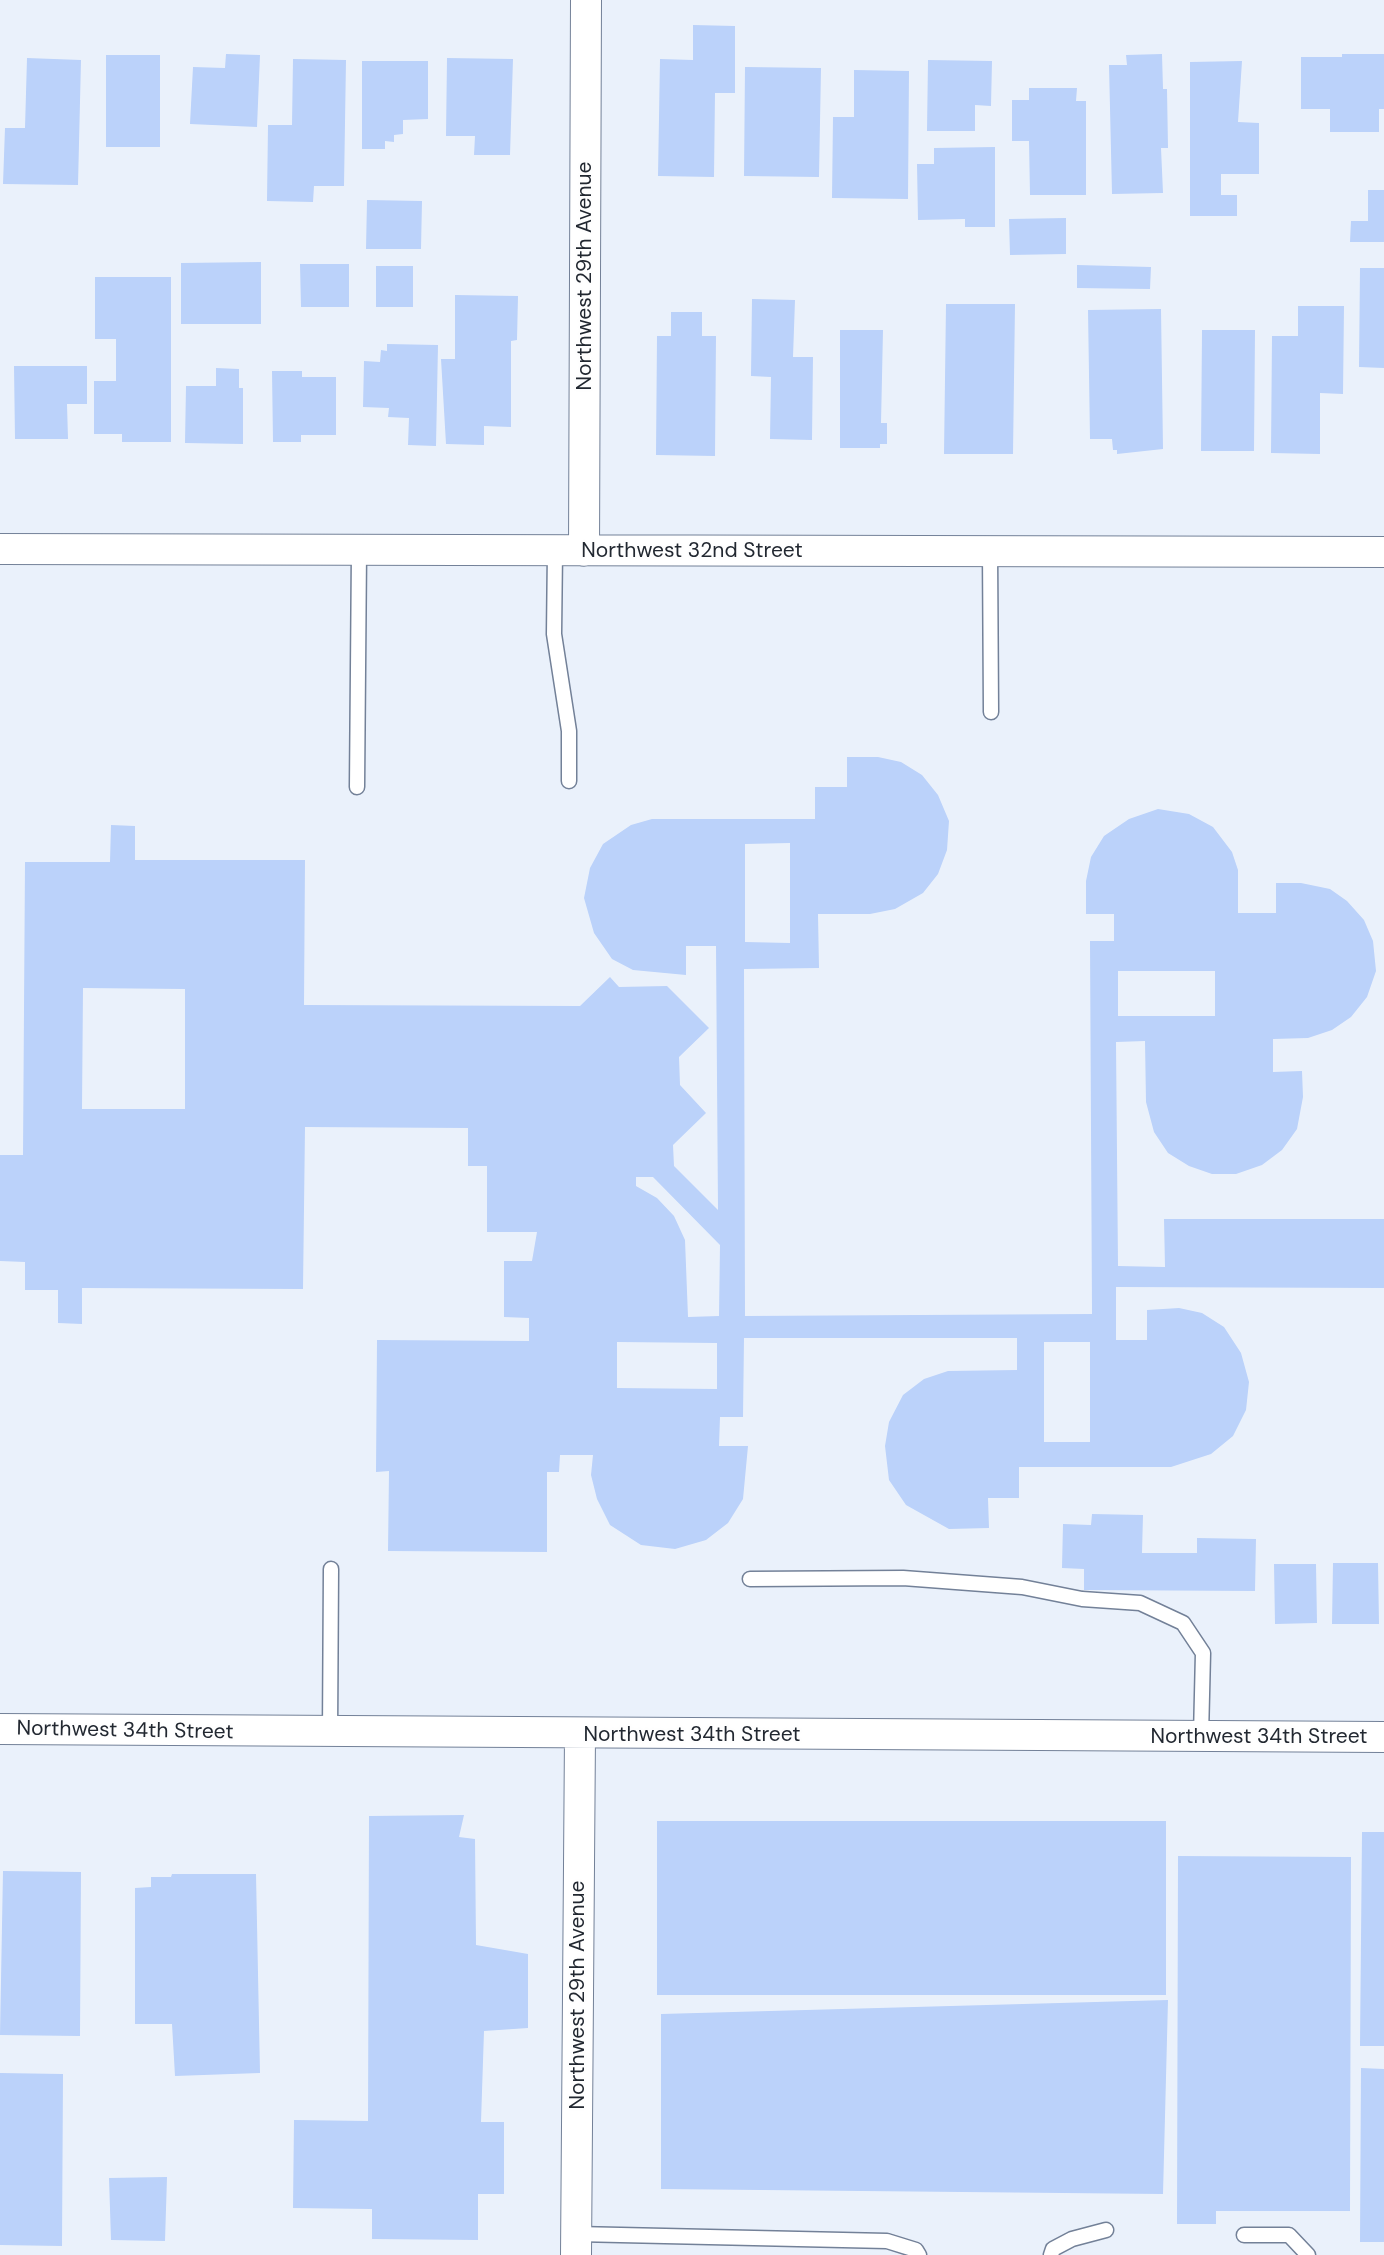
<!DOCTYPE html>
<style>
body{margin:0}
canvas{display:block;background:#eaf1fb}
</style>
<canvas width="1384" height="2255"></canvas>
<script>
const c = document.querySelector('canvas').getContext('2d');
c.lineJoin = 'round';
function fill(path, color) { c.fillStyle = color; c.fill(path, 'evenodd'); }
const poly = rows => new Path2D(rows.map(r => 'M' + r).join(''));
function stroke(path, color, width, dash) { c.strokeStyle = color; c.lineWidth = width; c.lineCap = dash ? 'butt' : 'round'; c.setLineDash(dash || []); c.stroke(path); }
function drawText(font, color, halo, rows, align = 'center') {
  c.font = font + ' "DM Sans",sans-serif'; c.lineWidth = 5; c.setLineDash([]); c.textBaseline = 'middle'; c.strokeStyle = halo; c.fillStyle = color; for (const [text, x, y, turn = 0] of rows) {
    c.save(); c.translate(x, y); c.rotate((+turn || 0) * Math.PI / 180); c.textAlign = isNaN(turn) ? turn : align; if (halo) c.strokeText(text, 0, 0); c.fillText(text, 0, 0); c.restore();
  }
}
fill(poly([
 [693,25,735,26,735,93,715,93,714,177,658,176,660,59,693,60],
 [226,54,260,55,257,127,190,124,193,67,225,68],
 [1162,54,1163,89,1167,89,1168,148,1161,148,1163,193,1112,194,1109,65,1127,65,1126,55],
 [1342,54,1384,54,1384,109,1379,109,1379,132,1330,132,1330,109,1301,109,1301,57,1342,57],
 [106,55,160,55,160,147,106,147],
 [27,58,81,60,78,185,3,184,5,128,25,128],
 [447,58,513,59,510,155,474,155,475,136,446,136],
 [293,59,346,60,344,186,314,186,313,202,267,201,268,125,292,125],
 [928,60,992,61,991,106,975,105,975,131,927,131],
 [362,61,428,61,428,119,403,120,403,134,394,135,394,142,385,141,385,149,362,149],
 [1242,61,1238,122,1259,123,1259,174,1221,174,1221,195,1237,195,1237,216,1190,216,1190,62],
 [745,67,821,68,819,177,744,176],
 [854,70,909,71,908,199,832,198,833,117,854,117],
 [1029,88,1077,88,1076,101,1086,101,1086,195,1030,195,1029,141,1012,141,1012,100,1029,100],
 [995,147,995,227,965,227,965,219,918,220,917,164,934,164,934,148],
 [1368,190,1384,190,1384,242,1350,242,1351,221,1368,221],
 [367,200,422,201,421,249,366,249],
 [1066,218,1066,254,1010,255,1009,219],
 [261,262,261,324,181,324,181,263],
 [300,264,349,264,349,307,301,307],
 [1077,265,1151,267,1150,289,1077,288],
 [376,266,413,266,413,307,376,307],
 [1360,268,1384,268,1384,368,1359,367],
 [95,277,171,277,171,442,122,442,122,434,94,434,94,381,116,381,116,339,95,339],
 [455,295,518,296,517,340,511,341,511,427,484,426,484,445,446,444,441,359,455,359],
 [752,299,795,300,793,357,813,357,812,440,770,439,771,377,751,376],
 [946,304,1015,304,1013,454,944,454],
 [1298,306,1344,306,1343,394,1320,393,1320,454,1271,453,1272,336,1298,336],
 [1161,309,1163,449,1117,454,1117,450,1113,450,1112,439,1090,439,1088,310],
 [671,312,702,312,702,336,716,336,715,456,656,455,657,336,671,336],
 [840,330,883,330,881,423,887,423,887,444,880,444,880,448,840,448],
 [1202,330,1255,330,1254,451,1201,451],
 [387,344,438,345,436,446,408,445,409,418,388,417,389,408,363,407,364,361,380,362,381,350,387,351],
 [14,366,87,366,87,404,67,404,68,439,15,439],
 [216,368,239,369,239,388,243,388,243,444,185,443,186,386,216,386],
 [272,371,302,371,302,377,336,377,336,435,301,435,301,442,273,442],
 [847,757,878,757,901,762,922,775,938,795,949,821,947,850,938,874,923,893,895,909,870,914,818,914,819,968,744,969,745,1316,1092,1314,1090,941,1114,941,1114,914,1086,914,1086,881,1091,857,1104,836,1129,819,1158,809,1189,814,1213,827,1232,852,1238,870,1238,913,1276,913,1276,883,1301,883,1330,889,1347,901,1364,920,1373,941,1376,971,1367,997,1351,1017,1332,1030,1308,1038,1273,1039,1273,1072,1302,1071,1303,1097,1297,1129,1282,1150,1262,1165,1236,1174,1212,1174,1189,1166,1168,1153,1154,1132,1146,1102,1145,1041,1116,1042,1118,1266,1165,1267,1164,1219,1384,1219,1384,1288,1116,1287,1116,1340,1147,1340,1147,1310,1179,1308,1202,1313,1224,1327,1241,1353,1249,1382,1246,1410,1233,1436,1211,1454,1171,1467,1019,1467,1019,1498,988,1498,989,1528,949,1529,906,1505,889,1480,885,1446,889,1422,903,1395,924,1379,948,1371,1017,1370,1017,1338,744,1338,743,1417,720,1417,719,1446,748,1446,743,1499,728,1523,706,1540,675,1549,641,1545,610,1525,597,1499,591,1475,593,1455,560,1455,559,1472,547,1472,547,1552,388,1551,389,1471,376,1472,377,1340,529,1341,529,1318,504,1317,504,1261,532,1261,537,1232,487,1232,487,1166,468,1166,468,1128,305,1127,303,1289,82,1288,82,1324,58,1323,58,1290,25,1290,25,1262,0,1261,0,1155,23,1155,25,862,110,862,111,825,135,826,135,860,305,860,304,1005,580,1006,610,977,619,987,667,986,709,1028,679,1057,680,1085,706,1113,673,1145,674,1166,718,1210,716,946,686,946,686,975,633,970,612,959,594,933,584,898,590,868,603,844,631,825,652,819,815,819,815,787,847,787],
 [790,843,790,943,745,942,745,844],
 [1118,971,1215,971,1215,1016,1118,1016],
 [83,988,185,989,185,1109,82,1109],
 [636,1177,653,1177,720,1245,719,1316,688,1317,685,1240,674,1216,657,1198,636,1186],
 [617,1342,717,1343,717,1389,617,1388],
 [1044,1342,1090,1342,1090,1442,1044,1442],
 [1092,1514,1143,1515,1142,1553,1197,1553,1197,1538,1256,1539,1255,1591,1084,1590,1084,1569,1062,1568,1063,1524,1091,1525],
 [1333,1563,1378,1563,1379,1624,1332,1624],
 [1274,1564,1316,1564,1317,1623,1275,1624],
 [464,1815,459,1837,475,1839,476,1945,528,1954,528,2028,484,2031,481,2122,504,2122,504,2194,478,2194,478,2240,372,2239,372,2209,293,2208,294,2120,368,2121,369,1816],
 [657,1821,1166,1821,1166,1995,657,1995],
 [1362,1832,1384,1832,1384,2046,1360,2046],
 [1178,1856,1351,1857,1350,2211,1216,2211,1216,2224,1177,2224],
 [3,1871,81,1872,80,2036,0,2035],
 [172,1874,256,1874,260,2073,175,2076,172,2024,135,2024,135,1888,151,1887,151,1877,171,1877],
 [1168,2000,1163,2194,661,2189,661,2014],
 [1361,2068,1384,2069,1384,2242,1360,2242],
 [0,2073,63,2074,62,2246,0,2245],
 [167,2177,165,2241,111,2240,109,2178]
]), '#bbd2fa');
const service = poly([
 [990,550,991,712],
 [555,551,554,634,569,731,569,781],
 [357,787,359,551],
 [750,1579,903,1578,1022,1587,1082,1599,1140,1603,1183,1623,1203,1653,1201,1736],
 [330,1733,331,1569],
 [576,2234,887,2241,916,2250,919,2255],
 [1244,2235,1289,2235,1308,2255],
 [1051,2255,1053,2249,1072,2239,1106,2230]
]);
const minor = poly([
 [0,549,1384,552],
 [584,551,586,0],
 [0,1729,1384,1737],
 [576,2255,580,1735]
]);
stroke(service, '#738198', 17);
stroke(minor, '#738198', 32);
stroke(service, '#fff', 14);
stroke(minor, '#fff', 30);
drawText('21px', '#222831', '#fefefe', [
 ["Northwest 29th Avenue",585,276,-90],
 ["Northwest 32nd Street",692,551],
 ["Northwest 34th Street",125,1731,1],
 ["Northwest 34th Street",692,1735],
 ["Northwest 34th Street",1259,1737],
 ["Northwest 29th Avenue",578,1995,-90]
]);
</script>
